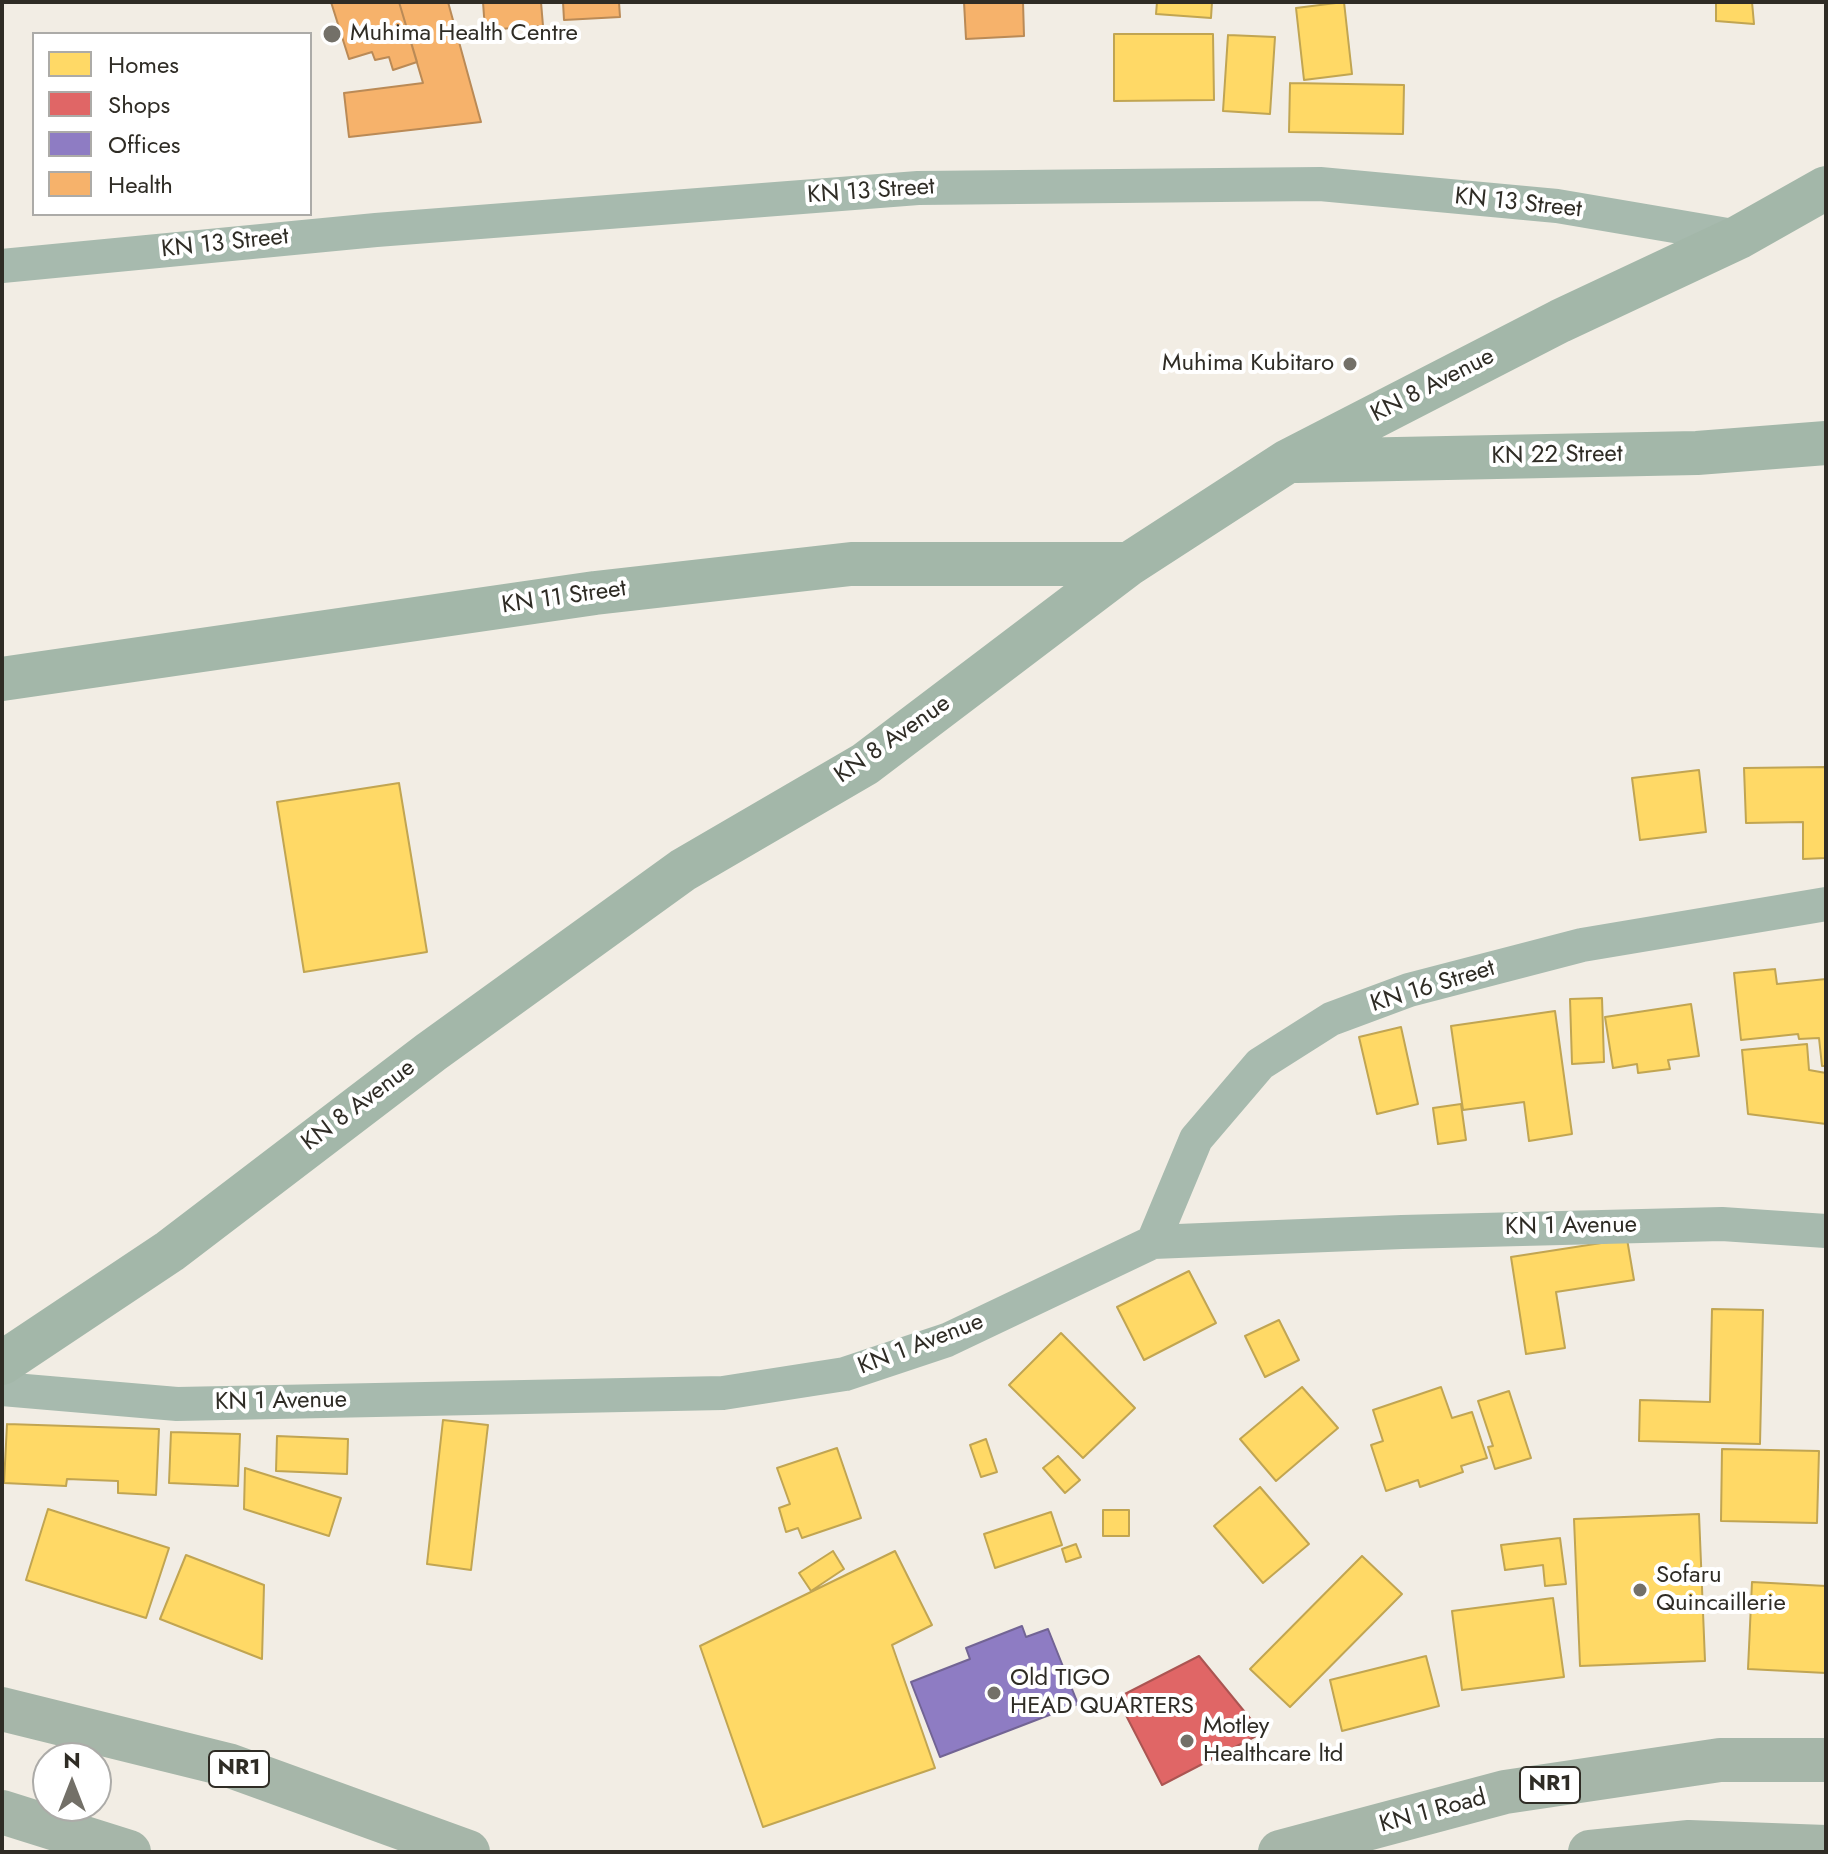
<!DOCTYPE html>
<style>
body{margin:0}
#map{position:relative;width:1828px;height:1854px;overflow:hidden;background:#f2ede4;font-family:Jost,sans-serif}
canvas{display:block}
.frame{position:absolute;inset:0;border:4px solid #2f2c25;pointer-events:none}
.legend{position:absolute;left:32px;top:32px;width:280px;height:184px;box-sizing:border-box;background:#fff;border:2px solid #acaba8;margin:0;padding:10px 14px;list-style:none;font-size:24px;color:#2f2c25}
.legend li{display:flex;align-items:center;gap:16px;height:40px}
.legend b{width:40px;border:2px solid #acaba8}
.north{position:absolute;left:32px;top:1742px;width:80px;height:80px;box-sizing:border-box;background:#fff;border:2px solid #acaba8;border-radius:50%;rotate:0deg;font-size:22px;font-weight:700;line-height:32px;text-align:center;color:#2f2c25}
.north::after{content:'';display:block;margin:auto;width:28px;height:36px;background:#737068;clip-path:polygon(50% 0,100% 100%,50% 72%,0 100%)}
</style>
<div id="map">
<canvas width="1828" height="1854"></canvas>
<div class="frame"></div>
<ul class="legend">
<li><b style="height:22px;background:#ffd966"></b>Homes</li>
<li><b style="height:22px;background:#e06666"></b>Shops</li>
<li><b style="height:22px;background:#8e7cc3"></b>Offices</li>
<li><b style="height:22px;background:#f6b26b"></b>Health</li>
</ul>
<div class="north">N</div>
</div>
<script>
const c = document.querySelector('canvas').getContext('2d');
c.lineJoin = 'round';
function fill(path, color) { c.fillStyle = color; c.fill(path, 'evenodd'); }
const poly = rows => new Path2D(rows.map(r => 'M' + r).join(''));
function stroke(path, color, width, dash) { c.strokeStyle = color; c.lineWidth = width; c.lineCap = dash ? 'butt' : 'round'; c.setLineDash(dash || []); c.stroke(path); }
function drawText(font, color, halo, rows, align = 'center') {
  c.font = font + ' Jost,sans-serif'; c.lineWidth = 8; c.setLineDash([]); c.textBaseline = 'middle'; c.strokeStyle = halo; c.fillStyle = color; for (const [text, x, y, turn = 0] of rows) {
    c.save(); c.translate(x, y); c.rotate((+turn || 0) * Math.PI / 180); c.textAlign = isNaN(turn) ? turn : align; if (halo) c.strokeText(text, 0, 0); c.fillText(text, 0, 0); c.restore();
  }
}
const homes = poly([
 [1157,2,1212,2,1211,18,1156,14,1157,2],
 [1344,2,1352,74,1304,80,1296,8,1344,2],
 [1716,2,1752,2,1754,24,1716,21,1716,2],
 [1114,34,1213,34,1214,100,1114,101,1114,34],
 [1228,35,1275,37,1270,114,1223,111,1228,35],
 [1290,83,1404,85,1403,134,1289,132,1290,83],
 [1826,767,1826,858,1803,859,1803,822,1746,823,1744,768,1826,767],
 [1699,770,1706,832,1640,840,1632,778,1699,770],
 [399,783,427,952,304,972,277,802,399,783],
 [1775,969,1777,984,1826,979,1826,1066,1822,1066,1819,1038,1799,1039,1798,1034,1741,1040,1734,973,1775,969],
 [1602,998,1604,1062,1572,1064,1570,999,1602,998],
 [1691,1004,1699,1056,1668,1060,1670,1069,1638,1073,1637,1064,1613,1068,1605,1017,1691,1004],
 [1555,1011,1572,1134,1529,1141,1524,1102,1463,1110,1451,1026,1555,1011],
 [1401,1027,1418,1104,1377,1114,1359,1037,1401,1027],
 [1807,1044,1809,1070,1826,1073,1826,1124,1748,1114,1742,1050,1807,1044],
 [1461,1104,1466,1140,1438,1144,1433,1108,1461,1104],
 [1627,1239,1634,1280,1556,1292,1565,1348,1526,1354,1511,1257,1627,1239],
 [1189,1271,1216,1323,1144,1360,1117,1307,1189,1271],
 [1712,1309,1763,1310,1760,1444,1639,1441,1640,1400,1710,1402,1712,1309],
 [1279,1320,1299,1360,1265,1377,1245,1336,1279,1320],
 [1061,1333,1135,1408,1083,1458,1009,1385,1061,1333],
 [1302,1387,1338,1428,1276,1481,1240,1439,1302,1387],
 [1441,1387,1452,1418,1472,1412,1487,1458,1461,1466,1463,1472,1420,1487,1418,1480,1386,1491,1371,1445,1383,1441,1373,1410,1441,1387],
 [1509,1391,1531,1458,1495,1469,1488,1447,1493,1446,1478,1401,1509,1391],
 [443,1420,488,1425,471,1570,427,1564,443,1420],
 [7,1424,159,1429,156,1495,118,1493,118,1481,67,1479,66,1486,4,1483,7,1424],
 [171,1432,240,1434,238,1486,169,1483,171,1432],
 [277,1436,348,1439,347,1474,276,1471,277,1436],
 [986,1439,997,1472,981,1477,970,1445,986,1439],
 [837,1448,861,1518,802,1538,798,1528,786,1532,779,1508,790,1504,777,1468,837,1448],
 [1722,1449,1819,1451,1817,1523,1721,1521,1722,1449],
 [1058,1456,1080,1480,1065,1493,1043,1468,1058,1456],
 [245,1468,341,1498,329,1536,244,1509,245,1468],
 [1260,1487,1309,1544,1263,1583,1214,1526,1260,1487],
 [48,1509,169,1548,146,1618,26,1580,48,1509],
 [1103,1510,1129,1510,1129,1536,1103,1536,1103,1510],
 [1051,1512,1062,1545,995,1568,984,1534,1051,1512],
 [1699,1514,1705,1661,1580,1666,1574,1519,1699,1514],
 [1560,1538,1566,1584,1545,1586,1543,1565,1505,1570,1501,1545,1560,1538],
 [1076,1544,1081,1557,1066,1562,1062,1549,1076,1544],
 [833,1551,844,1569,811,1591,799,1573,833,1551],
 [895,1551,932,1625,892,1645,935,1768,763,1827,700,1646,895,1551],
 [186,1555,264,1585,262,1659,160,1619,186,1555],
 [1362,1556,1402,1594,1290,1707,1250,1669,1362,1556],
 [1752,1582,1826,1586,1826,1673,1748,1669,1752,1582],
 [1553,1598,1564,1677,1462,1690,1452,1611,1553,1598],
 [1426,1656,1439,1706,1342,1731,1330,1680,1426,1656]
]);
fill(homes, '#ffd966');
stroke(homes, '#c1a552', 2);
const shops = poly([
 [1199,1656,1262,1733,1162,1785,1117,1698,1199,1656]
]);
fill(shops, '#e06666');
stroke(shops, '#ab5552', 2);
const offices = poly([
 [1022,1626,1026,1637,1048,1629,1078,1704,940,1757,911,1682,970,1659,966,1648,1022,1626]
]);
fill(offices, '#8e7cc3');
stroke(offices, '#726494', 2);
const health = poly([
 [331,2,399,2,417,62,393,70,389,57,375,60,372,52,349,59,331,2],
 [399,2,448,2,481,122,349,137,344,93,423,83,399,2],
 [483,2,541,2,543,26,485,30,483,2],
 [563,2,619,2,620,17,564,20,563,2],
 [964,2,1023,2,1024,36,966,39,964,2]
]);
fill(health, '#f6b26b');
stroke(health, '#ba8a56', 2);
stroke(poly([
 [2,266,376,230,918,188,1320,184,1557,206,1739,237],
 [1153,1242,1196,1139,1260,1064,1331,1019,1409,990,1582,945,1826,904],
 [2,1389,177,1404,723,1393,845,1374,947,1340,1153,1242,1402,1232,1722,1224,1826,1231]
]), '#a7baae', 34);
stroke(poly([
 [1297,461,1697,453,1826,443],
 [2,679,595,593,851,564,1129,564],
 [2,1363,170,1251,431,1052,683,870,865,764,1129,564,1288,461,1560,321,1739,237,1826,188]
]), '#a3b7a9', 44);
stroke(poly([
 [2,1709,228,1765,468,1852],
 [2,1812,129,1852],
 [1280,1852,1505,1792,1720,1760,1826,1760],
 [1590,1852,1689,1842,1826,1847]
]), '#a6b6a9', 44);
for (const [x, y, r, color] of [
 [332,34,10,"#737068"],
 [1350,364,8,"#737068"],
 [1640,1590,8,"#737068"],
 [994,1693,8,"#737068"],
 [1187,1741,8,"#737068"]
]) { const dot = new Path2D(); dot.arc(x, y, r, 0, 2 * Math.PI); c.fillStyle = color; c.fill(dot); stroke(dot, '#fff', 3); }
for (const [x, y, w] of [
 [239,1769,60],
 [1550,1785,60]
]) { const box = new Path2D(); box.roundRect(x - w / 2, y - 18, w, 36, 6); c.fillStyle = '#fff'; c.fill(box); stroke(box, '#2f2c25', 2); }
drawText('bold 22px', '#2f2c25', null, [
 ["NR1",239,1769],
 ["NR1",1550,1785]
]);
drawText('24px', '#2f2c25', '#fff', [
 ["Muhima Health Centre",350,34],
 ["Muhima Kubitaro",1334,364,"right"],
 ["Sofaru",1656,1576],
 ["Quincaillerie",1656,1604],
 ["Old TIGO",1010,1679],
 ["HEAD QUARTERS",1010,1707],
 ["Motley",1203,1727],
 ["Healthcare ltd",1203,1755]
], 'left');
drawText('24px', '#2f2c25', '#fff', [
 ["KN 13 Street",871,192,-4],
 ["KN 13 Street",1518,204,6],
 ["KN 13 Street",225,244,-6],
 ["KN 8 Avenue",1433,386,-27],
 ["KN 22 Street",1557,456,-1],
 ["KN 11 Street",564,598,-8],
 ["KN 8 Avenue",893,740,-35],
 ["KN 16 Street",1433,987,-17],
 ["KN 8 Avenue",359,1106,-37],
 ["KN 1 Avenue",1571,1227,-1],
 ["KN 1 Avenue",921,1345,-21],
 ["KN 1 Avenue",281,1402,-1],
 ["KN 1 Road",1433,1812,-15]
]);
</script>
